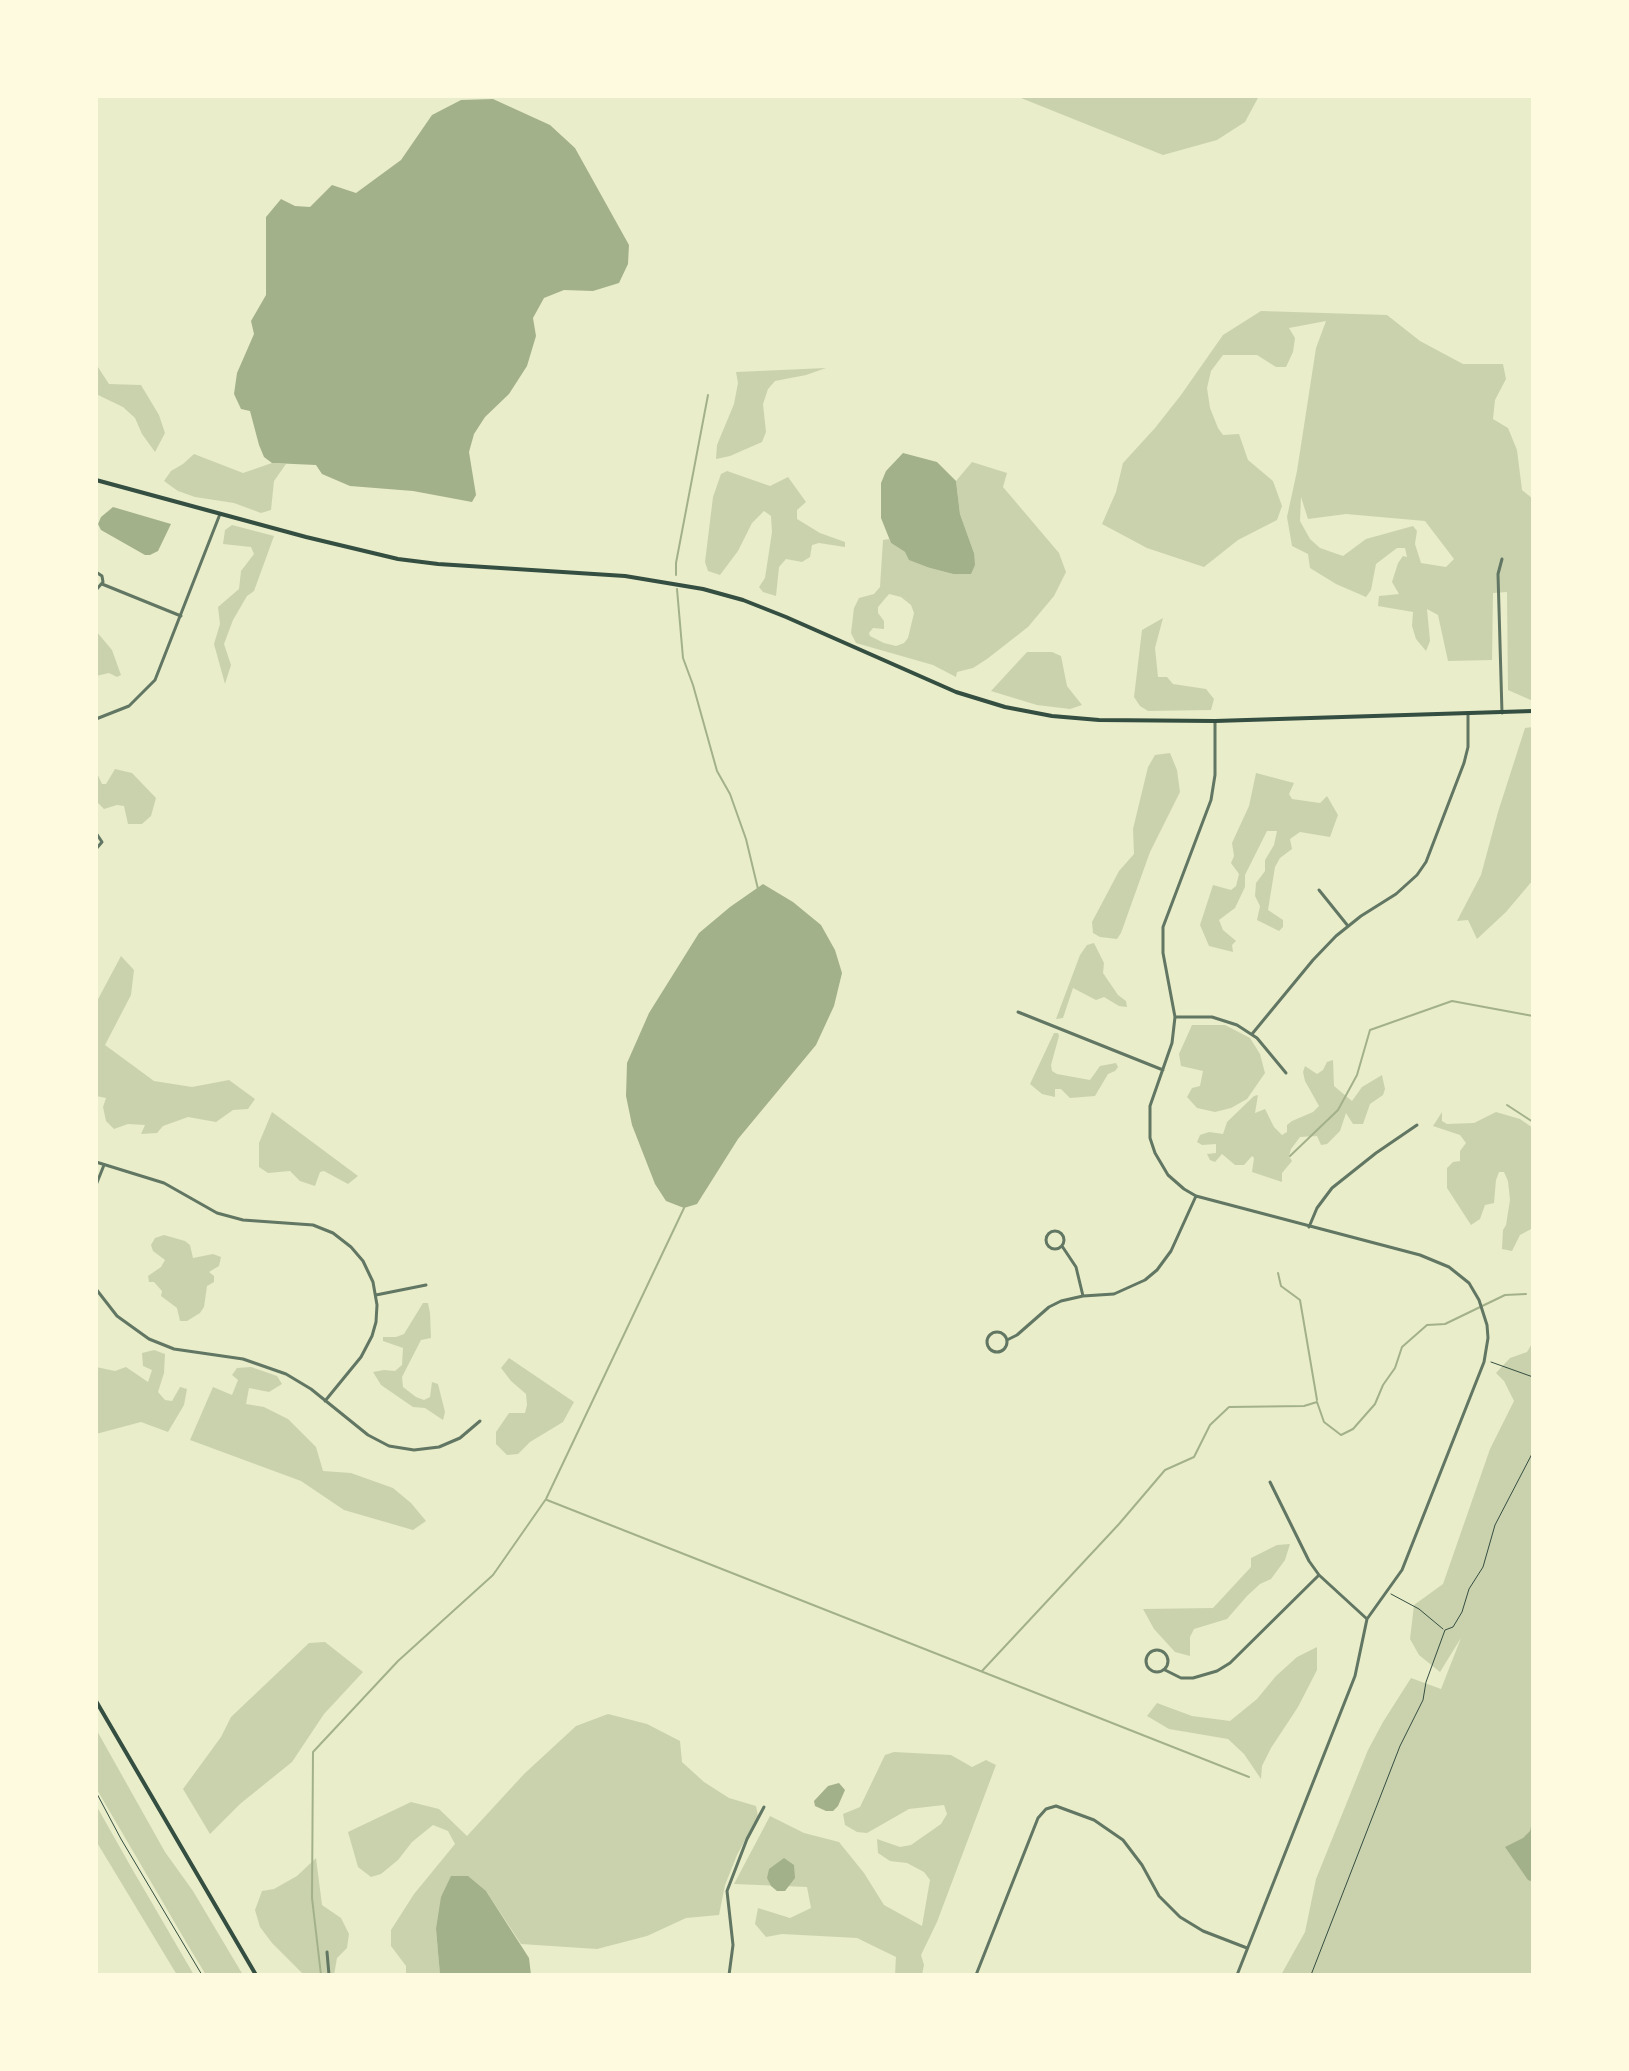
<!DOCTYPE html>
<style>
body{margin:0}
#map{position:relative;width:1629px;height:2071px;overflow:hidden;background:#e9edc9;font-family:"IBM Plex Serif",serif}
canvas{display:block}
.frame{position:absolute;inset:0;border:98px solid #fefae0;pointer-events:none}
</style>
<div id="map">
<canvas width="1629" height="2071"></canvas>
<div class="frame"></div>
</div>
<script>
const c = document.querySelector('canvas').getContext('2d');
c.lineJoin = 'round';
function fill(path, color) { c.fillStyle = color; c.fill(path, 'evenodd'); }
const poly = rows => new Path2D(rows.map(r => 'M' + r).join(''));
function stroke(path, color, width, dash) { c.strokeStyle = color; c.lineWidth = width; c.lineCap = dash ? 'butt' : 'round'; c.setLineDash(dash || []); c.stroke(path); }
fill(poly([
 [1016,96,1259,96,1245,122,1217,140,1163,155],
 [1261,311,1387,315,1420,341,1463,364,1503,364,1506,379,1495,400,1493,419,1508,428,1517,450,1522,490,1533,499,1533,701,1508,690,1507,592,1493,593,1492,660,1448,661,1438,615,1427,609,1430,641,1426,651,1416,639,1412,626,1413,612,1378,606,1379,596,1399,594,1392,582,1398,563,1403,556,1407,557,1405,548,1397,548,1376,564,1371,590,1366,597,1336,584,1310,568,1308,554,1292,546,1287,517,1297,471,1316,348,1326,321,1289,328,1295,338,1293,352,1286,367,1276,367,1257,355,1223,355,1211,371,1207,388,1210,408,1218,428,1223,435,1239,434,1248,460,1273,481,1282,506,1277,520,1238,540,1204,567,1147,548,1102,524,1116,492,1123,463,1155,428,1181,395,1223,335],
 [1301,497,1308,519,1346,514,1425,521,1454,559,1446,567,1421,563,1415,544,1417,531,1413,526,1366,539,1343,556,1320,548,1310,539,1300,521],
 [96,364,109,384,141,385,159,415,165,433,155,452,142,434,135,418,123,407,96,394],
 [826,368,806,375,775,381,768,389,763,404,766,432,762,442,730,456,716,459,717,445,734,404,738,383,736,372],
 [194,454,243,473,272,463,286,464,274,481,271,510,261,513,234,503,195,497,178,491,164,481,171,471,183,464],
 [972,462,1007,473,1003,487,1059,553,1066,572,1054,596,1028,627,987,659,973,668,957,672,956,677,933,665,856,643,851,633,854,608,859,598,874,594,880,587,883,540,889,539,891,543,930,568,953,574,974,553,960,514,956,481],
 [889,594,901,597,911,605,914,613,908,638,904,643,896,646,884,643,870,636,869,633,873,628,884,629,884,621,878,613,878,607],
 [727,471,770,486,788,477,806,502,797,510,797,519,820,533,845,542,845,547,819,543,812,545,810,557,802,562,786,559,779,567,776,596,763,592,759,587,765,578,772,532,771,516,764,511,752,523,738,551,720,575,708,571,705,562,713,497,721,474],
 [232,525,274,536,254,591,247,596,233,620,224,644,231,665,225,684,214,644,220,624,218,607,239,589,241,571,254,554,251,547,223,544,225,530],
 [1163,618,1155,648,1158,677,1167,677,1173,684,1206,689,1214,699,1211,710,1148,711,1140,706,1134,697,1142,630],
 [96,631,112,650,121,675,117,677,109,673,96,676],
 [1027,652,1052,652,1061,656,1067,686,1082,705,1070,709,1037,705,991,691],
 [1533,727,1533,880,1506,912,1477,939,1468,920,1457,921,1481,875,1498,812,1525,728],
 [1170,753,1177,770,1180,792,1150,852,1121,933,1117,939,1100,937,1093,933,1092,922,1119,871,1134,854,1133,829,1148,767,1155,755],
 [115,769,132,773,156,798,151,816,142,824,128,824,124,806,117,805,104,809,96,801,96,771,102,784,106,784],
 [1256,773,1294,783,1289,794,1292,799,1320,803,1327,796,1338,815,1330,837,1300,832,1290,839,1292,849,1280,858,1275,867,1268,910,1283,920,1283,927,1279,931,1257,920,1260,906,1255,896,1256,883,1265,871,1265,860,1274,845,1277,831,1267,831,1245,875,1245,887,1235,908,1219,920,1223,930,1236,941,1232,945,1233,952,1209,946,1200,925,1213,885,1231,890,1236,886,1239,874,1231,863,1234,856,1232,843,1249,806],
 [1094,943,1104,963,1103,973,1118,995,1126,1001,1127,1007,1119,1006,1104,997,1096,1000,1073,988,1063,1018,1056,1019,1080,955,1087,945],
 [121,956,134,970,131,995,105,1045,154,1081,192,1087,229,1080,255,1099,248,1109,233,1110,216,1122,188,1117,163,1126,157,1133,141,1134,145,1125,128,1124,114,1129,106,1121,103,1107,106,1098,96,1096,96,1003],
 [1192,1025,1225,1025,1250,1038,1260,1054,1265,1073,1247,1099,1231,1108,1215,1112,1197,1108,1187,1097,1192,1088,1200,1086,1203,1071,1181,1066,1179,1054],
 [1054,1033,1058,1033,1059,1036,1051,1065,1052,1071,1057,1074,1090,1080,1100,1066,1116,1063,1118,1067,1115,1071,1108,1074,1095,1096,1070,1098,1061,1089,1055,1089,1055,1097,1042,1094,1030,1084],
 [1333,1060,1334,1086,1352,1101,1362,1087,1382,1075,1385,1089,1383,1095,1370,1104,1363,1124,1353,1124,1346,1113,1340,1131,1327,1144,1321,1145,1317,1136,1300,1137,1291,1149,1289,1156,1292,1161,1282,1173,1282,1182,1252,1172,1254,1158,1252,1156,1244,1165,1235,1165,1222,1154,1215,1162,1210,1160,1207,1154,1216,1153,1216,1144,1202,1145,1197,1142,1200,1135,1209,1132,1223,1134,1227,1122,1254,1096,1258,1095,1255,1113,1265,1109,1274,1127,1282,1135,1287,1132,1287,1125,1292,1121,1313,1112,1319,1106,1305,1081,1303,1072,1305,1066,1317,1074,1323,1070,1327,1062],
 [272,1112,358,1176,348,1184,324,1171,320,1172,315,1186,300,1181,290,1171,268,1173,259,1167,259,1143],
 [1442,1112,1442,1121,1447,1124,1474,1123,1496,1112,1520,1119,1533,1128,1533,1228,1520,1235,1512,1251,1502,1249,1503,1230,1506,1225,1510,1200,1508,1181,1504,1172,1499,1172,1496,1180,1494,1203,1485,1205,1480,1219,1471,1225,1447,1188,1447,1168,1453,1162,1460,1161,1460,1151,1466,1143,1460,1135,1433,1126],
 [164,1235,185,1241,190,1245,193,1258,213,1254,221,1257,219,1266,209,1272,214,1276,214,1282,207,1286,204,1307,200,1313,187,1321,180,1321,177,1308,161,1296,162,1291,154,1282,149,1282,148,1276,161,1267,165,1260,153,1251,151,1245,155,1238],
 [423,1303,428,1303,430,1313,431,1338,421,1340,402,1377,403,1387,416,1397,424,1400,430,1397,432,1382,438,1384,445,1412,443,1420,425,1408,413,1407,381,1385,373,1372,384,1370,395,1371,402,1365,403,1348,383,1341,383,1337,396,1337,404,1334],
 [1533,1342,1533,1975,1281,1975,1305,1932,1316,1879,1368,1750,1383,1722,1411,1678,1441,1689,1461,1638,1440,1672,1419,1655,1410,1639,1414,1605,1443,1584,1490,1449,1514,1401,1504,1381,1496,1373,1510,1358,1527,1352],
 [154,1350,165,1354,164,1373,158,1392,165,1400,172,1401,180,1387,187,1389,184,1405,168,1432,141,1422,96,1434,96,1367,115,1371,126,1367,148,1382,152,1370,143,1366,142,1353],
 [509,1358,574,1402,563,1422,530,1442,518,1454,507,1455,496,1444,496,1432,509,1413,525,1413,527,1405,526,1394,511,1381,501,1368],
 [251,1367,277,1376,282,1384,269,1392,249,1388,246,1404,264,1407,288,1419,316,1447,323,1471,351,1473,393,1488,411,1503,426,1521,413,1530,344,1510,301,1481,190,1440,213,1387,232,1395,238,1380,232,1375,237,1368],
 [1290,1544,1285,1560,1271,1579,1260,1584,1247,1596,1227,1619,1194,1629,1190,1637,1190,1656,1175,1652,1154,1629,1143,1609,1213,1608,1251,1567,1251,1558,1277,1545],
 [325,1642,363,1672,324,1714,292,1762,240,1804,210,1834,183,1789,221,1737,231,1717,309,1643],
 [1317,1647,1317,1670,1298,1707,1271,1748,1262,1766,1261,1779,1244,1754,1228,1739,1169,1729,1147,1716,1157,1703,1192,1716,1230,1721,1257,1699,1276,1676,1297,1657],
 [608,1714,647,1724,680,1741,682,1762,704,1782,729,1798,756,1806,758,1816,737,1855,725,1885,719,1915,686,1918,647,1936,597,1949,521,1944,486,1891,436,1929,440,1975,406,1975,406,1966,391,1946,391,1930,414,1894,455,1844,448,1831,433,1825,412,1842,398,1860,381,1874,371,1877,358,1867,348,1832,411,1802,439,1809,467,1836,524,1774,576,1726],
 [96,1729,165,1852,193,1891,243,1975,206,1975,189,1947,96,1788],
 [894,1752,951,1755,972,1767,986,1760,996,1765,937,1922,921,1955,924,1965,922,1975,895,1975,896,1957,857,1938,782,1934,766,1937,755,1924,758,1908,790,1918,811,1908,807,1887,734,1884,770,1816,804,1833,839,1842,864,1873,884,1905,922,1926,930,1880,924,1872,907,1863,890,1861,878,1853,877,1839,900,1847,911,1845,941,1824,947,1814,944,1805,909,1809,867,1833,857,1832,845,1825,843,1814,860,1807,885,1755],
 [96,1805,131,1867,194,1975,177,1975,96,1841],
 [316,1858,322,1905,341,1918,349,1934,347,1948,337,1958,334,1975,304,1975,272,1943,260,1927,255,1910,262,1891,274,1889,297,1876]
]), '#cad2ad');
fill(poly([
 [493,99,550,125,575,148,629,245,628,264,619,283,593,291,564,290,544,298,533,318,536,336,527,366,509,394,485,417,474,434,469,452,476,495,472,502,413,491,350,486,322,474,316,465,272,463,264,457,259,445,250,411,241,409,234,394,237,373,254,334,251,321,266,295,266,217,281,199,295,206,310,207,332,185,356,193,401,160,432,115,461,100],
 [903,453,937,462,956,481,960,514,974,553,975,565,971,574,953,574,930,568,909,560,905,552,891,543,881,518,881,483,886,471],
 [113,507,171,524,158,551,150,555,145,555,101,530,98,524,101,517],
 [763,884,793,902,821,925,835,950,842,973,834,1006,816,1045,738,1139,697,1204,684,1208,666,1201,655,1184,632,1125,626,1096,627,1063,649,1013,699,933,730,907],
 [839,1783,845,1790,838,1806,833,1811,826,1811,815,1806,814,1801,828,1786],
 [1533,1817,1533,1882,1528,1880,1505,1847,1523,1838,1530,1831],
 [784,1858,794,1865,795,1878,785,1891,777,1891,771,1886,767,1878,769,1869],
 [451,1876,468,1876,486,1891,529,1958,531,1975,440,1975,436,1929,441,1897]
]), '#a3b18a');
stroke(poly([
 [676,575,676,563,708,395],
 [677,589,683,658,693,685,717,771,730,794,746,839,758,889],
 [1507,1105,1533,1122],
 [1290,1156,1338,1110,1357,1075,1370,1030,1452,1001,1533,1016],
 [1278,1273,1281,1286,1300,1300,1317,1400],
 [547,1500,1249,1777],
 [982,1671,1119,1524,1165,1470,1194,1457,1210,1425,1229,1407,1304,1406,1317,1402,1324,1422,1341,1435,1353,1429,1375,1404,1383,1385,1395,1368,1402,1347,1427,1325,1445,1324,1505,1295,1526,1294],
 [321,1975,312,1898,313,1752,398,1661,493,1575,546,1499,684,1208]
]), '#a3b18a', 2);
stroke(poly([
 [1491,1362,1533,1377],
 [1391,1594,1419,1609,1443,1629],
 [96,1792,121,1839,202,1975],
 [1311,1975,1400,1746,1423,1700,1426,1682,1445,1630,1453,1627,1462,1612,1469,1589,1483,1567,1495,1525,1533,1452]
]), '#344e41', 1);
stroke(poly([
 [1502,559,1498,574,1502,713],
 [96,572,102,576,103,582,96,590],
 [102,584,181,616],
 [96,719,129,706,155,680,220,514],
 [1215,722,1215,775,1211,800,1163,927,1163,953,1175,1017,1172,1043,1150,1106,1150,1138,1155,1153,1168,1175,1184,1189,1196,1196,1420,1255,1449,1267,1469,1283,1479,1300,1487,1325,1488,1338,1484,1362,1402,1570,1367,1619,1355,1676,1237,1975],
 [96,833,102,842,96,849],
 [1319,890,1348,926],
 [1018,1012,1163,1070],
 [1175,1017,1212,1017,1237,1025,1257,1038,1286,1073],
 [1252,1034,1313,960,1336,936,1361,916,1396,894,1417,875,1426,862,1464,763,1468,747,1468,714],
 [96,1162,164,1183,217,1213,243,1220,313,1225,333,1233,351,1247,363,1261,373,1282,377,1305,376,1322,372,1336,361,1357,325,1401],
 [96,1185,104,1165],
 [1309,1227,1317,1208,1332,1188,1376,1153,1417,1125],
 '1046 1240a9 9 0 1 1 18 0a9 9 0 1 1-18 0Z',
 [1062,1246,1076,1267,1083,1296],
 [96,1289,117,1316,149,1339,174,1349,243,1359,286,1374,311,1389,368,1435,389,1446,414,1450,439,1447,460,1438,480,1421],
 [376,1295,426,1285],
 '987 1342a10 10 0 1 1 20 0a10 10 0 1 1-20 0Z',
 [1007,1340,1017,1335,1049,1307,1061,1301,1083,1296,1114,1294,1145,1280,1157,1270,1171,1251,1196,1196],
 [1270,1482,1309,1561,1319,1575,1367,1619],
 '1146 1661a11 11 0 1 1 22 0a11 11 0 1 1-22 0Z',
 [1165,1670,1181,1678,1193,1678,1217,1671,1230,1663,1319,1575],
 [327,1952,329,1975],
 [729,1975,733,1945,727,1891,747,1839,764,1807],
 [976,1975,1038,1818,1046,1809,1056,1806,1094,1820,1123,1840,1142,1865,1159,1896,1180,1917,1203,1931,1247,1948]
]), '#617663', 3);
stroke(poly([
 [96,1701,256,1975]
]), '#344e41', 4);
stroke(poly([
 [96,480,306,537,398,559,438,564,625,576,703,589,743,600,786,617,956,692,1005,707,1052,716,1099,720,1215,721,1533,711]
]), '#344e41', 4);
</script>
